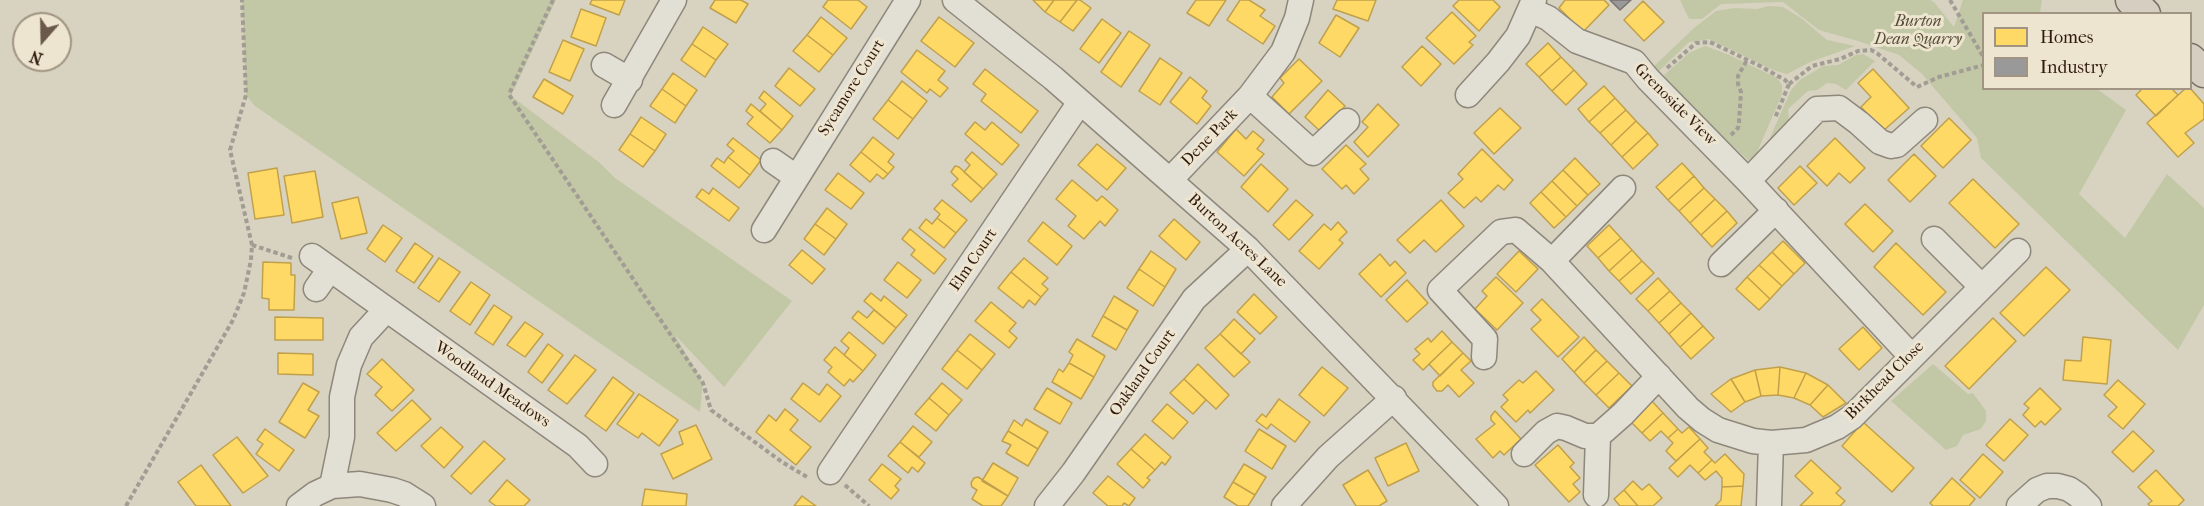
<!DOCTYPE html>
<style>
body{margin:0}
#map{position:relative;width:2204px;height:506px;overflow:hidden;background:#d8d2c0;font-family:"IM FELL French Canon",serif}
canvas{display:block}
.legend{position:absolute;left:1982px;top:12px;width:210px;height:78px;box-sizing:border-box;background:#ede5d0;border:2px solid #a19482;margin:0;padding:8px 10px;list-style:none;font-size:18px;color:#301a0d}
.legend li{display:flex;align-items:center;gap:12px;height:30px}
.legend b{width:30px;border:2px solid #a19482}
.north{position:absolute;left:12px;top:12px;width:60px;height:60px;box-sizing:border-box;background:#ede5d0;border:2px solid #a19482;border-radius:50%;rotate:200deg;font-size:16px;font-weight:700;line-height:24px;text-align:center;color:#301a0d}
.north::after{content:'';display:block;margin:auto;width:21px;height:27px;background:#6b5a4c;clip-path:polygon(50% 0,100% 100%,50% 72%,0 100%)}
</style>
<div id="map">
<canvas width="2204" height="506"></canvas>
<ul class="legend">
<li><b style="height:16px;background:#ffd966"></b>Homes</li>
<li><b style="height:16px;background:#999"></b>Industry</li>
</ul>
<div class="north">N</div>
</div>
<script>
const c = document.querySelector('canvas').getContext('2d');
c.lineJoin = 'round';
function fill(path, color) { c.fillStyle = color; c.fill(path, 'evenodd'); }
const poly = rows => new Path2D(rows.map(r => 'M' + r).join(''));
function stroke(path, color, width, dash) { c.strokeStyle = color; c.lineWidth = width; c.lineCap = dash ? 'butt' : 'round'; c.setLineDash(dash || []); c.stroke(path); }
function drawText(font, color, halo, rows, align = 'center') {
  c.font = font + ' "IM FELL French Canon",serif'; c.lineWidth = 6; c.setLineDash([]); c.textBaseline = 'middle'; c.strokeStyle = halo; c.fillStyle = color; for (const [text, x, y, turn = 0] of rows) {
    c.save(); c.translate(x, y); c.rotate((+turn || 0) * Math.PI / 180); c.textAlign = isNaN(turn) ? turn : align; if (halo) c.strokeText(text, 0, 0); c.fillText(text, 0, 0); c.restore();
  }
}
fill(poly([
 [242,0,556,0,511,96,600,163,615,178,792,301,724,387,675,335,703,383,700,412,255,106,246,95],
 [1680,0,1930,0,1934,2,1954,27,1963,0,2042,0,2040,13,1984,14,1984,88,2097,89,2126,110,2079,194,2125,238,2167,174,2204,208,2204,305,2178,350,1981,158,1977,138,1921,73,1899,55,1858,41,1819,30,1783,2,1721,4,1702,19,1689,19],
 [1769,6,1783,7,1801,18,1827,40,1855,46,1810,62,1787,74,1773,70,1709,39,1689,42,1658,72,1651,69,1694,28,1716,11,1735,8,1757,9],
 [1705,46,1727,54,1777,78,1782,85,1782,94,1755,157,1748,160,1668,86,1664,75,1689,53],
 [1863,54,1875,61,1846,90,1836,84,1827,83,1817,90,1808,91,1788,109,1789,120,1766,147,1791,90,1800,80,1823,66,1838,65,1856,55],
 [1933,364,1968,394,1973,393,1986,411,1986,421,1981,429,1963,435,1957,446,1946,450,1891,401]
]), '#c2c8a6');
const homes = poly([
 [592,0,625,0,619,15,590,4,592,0],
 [715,0,741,0,748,4,736,23,710,8,715,0],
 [828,0,858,0,867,7,851,29,823,7,828,0],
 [1033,0,1054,0,1045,12,1033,0],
 [1054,0,1077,0,1060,22,1045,12,1054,0],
 [1077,0,1080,0,1091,8,1073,31,1060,22,1077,0],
 [1196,0,1226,0,1209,26,1187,13,1196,0],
 [1240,0,1249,0,1265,10,1260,16,1275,26,1263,44,1227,20,1240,0],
 [1337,0,1376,0,1368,21,1333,9,1337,0],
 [1459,0,1493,0,1500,7,1479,31,1453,6,1459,0],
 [1565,0,1604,0,1609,5,1583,32,1559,8,1565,0],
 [1643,1,1664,22,1644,41,1624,20,1643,1],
 [581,9,606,18,596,46,571,37,581,9],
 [1452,12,1476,36,1469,42,1473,45,1454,64,1426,38,1452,12],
 [1336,15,1359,28,1340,57,1319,43,1336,15],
 [821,17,847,38,833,55,807,35,821,17],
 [939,17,974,43,955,67,921,41,939,17],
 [1102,19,1121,33,1099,63,1080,49,1102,19],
 [703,27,728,44,716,60,692,44,703,27],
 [1129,31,1150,45,1121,87,1101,72,1129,31],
 [807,35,833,55,819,72,793,51,807,35],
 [563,40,584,49,570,81,549,72,563,40],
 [1548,43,1561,57,1539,77,1526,64,1548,43],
 [692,44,716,60,705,77,681,60,692,44],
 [1422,46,1441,64,1421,86,1402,67,1422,46],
 [917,50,945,71,938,80,948,88,940,97,930,89,927,93,901,72,917,50],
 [1561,57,1574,70,1552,91,1539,77,1561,57],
 [1160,58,1182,73,1160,105,1139,91,1160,58],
 [1299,59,1322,81,1289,114,1272,97,1284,83,1280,78,1299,59],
 [789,68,815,89,800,106,775,86,789,68],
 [985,69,1038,111,1021,133,981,101,986,94,973,84,985,69],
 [1873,69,1909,108,1883,131,1861,107,1871,97,1858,83,1873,69],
 [1574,70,1587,84,1566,105,1552,91,1574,70],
 [673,73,697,90,686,106,662,89,673,73],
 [1190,77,1207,91,1202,98,1211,106,1197,124,1170,102,1190,77],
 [544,79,573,96,563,114,533,97,544,79],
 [902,81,927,101,913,119,888,100,902,81],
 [1604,86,1615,98,1589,122,1578,109,1604,86],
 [2171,88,2178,95,2156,116,2136,95,2143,88,2171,88],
 [2186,88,2190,88,2204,104,2204,119,2185,133,2194,143,2178,157,2147,123,2186,88],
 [662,89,686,106,675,123,650,106,662,89],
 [1328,90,1345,106,1322,133,1305,117,1328,90],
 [764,91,793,116,782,130,760,111,766,104,759,98,764,91],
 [1615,98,1626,110,1600,133,1589,122,1615,98],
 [888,100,913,119,898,139,873,119,888,100],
 [751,104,782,130,770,143,747,124,753,117,746,111,751,104],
 [1378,104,1399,125,1368,157,1354,142,1368,127,1362,122,1378,104],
 [1500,108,1521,128,1494,154,1474,133,1500,108],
 [1626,110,1636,121,1611,145,1600,133,1626,110],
 [641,117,666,134,655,151,630,134,641,117],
 [1949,118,1971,140,1943,168,1921,146,1949,118],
 [1636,121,1648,133,1622,157,1611,145,1636,121],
 [975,122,985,130,992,122,1019,145,1002,165,965,134,975,122],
 [1236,129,1246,139,1253,131,1264,140,1257,149,1264,154,1244,176,1217,152,1236,129],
 [1648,133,1658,145,1633,169,1622,157,1648,133],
 [630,134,655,151,643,167,619,150,630,134],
 [873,137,894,154,888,162,894,167,888,174,861,152,873,137],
 [733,138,761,160,750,175,728,157,734,151,727,145,733,138],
 [1835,138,1865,168,1850,183,1839,173,1827,186,1807,166,1835,138],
 [1097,144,1126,168,1107,190,1078,165,1097,144],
 [1346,145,1366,164,1360,169,1369,179,1354,194,1346,185,1342,189,1322,169,1346,145],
 [1482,149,1513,180,1504,190,1498,185,1481,202,1476,197,1464,208,1448,193,1463,179,1458,174,1482,149],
 [861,152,888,174,883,179,877,174,870,182,850,165,861,152],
 [972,152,997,174,983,189,964,172,970,165,965,160,972,152],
 [1914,154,1936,176,1910,202,1888,180,1914,154],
 [728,157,750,175,739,188,711,166,717,158,724,163,728,157],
 [1575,158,1600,184,1588,195,1563,170,1575,158],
 [1682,163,1694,176,1668,200,1656,187,1682,163],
 [1261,164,1288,189,1268,212,1241,187,1261,164],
 [955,166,959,167,983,189,971,202,952,185,958,179,951,172,955,166],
 [1800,166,1817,183,1794,205,1778,188,1800,166],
 [277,168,284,215,255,219,248,173,277,168],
 [1563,170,1588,195,1577,206,1552,181,1563,170],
 [315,171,323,217,292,223,284,176,315,171],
 [838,173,864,193,851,209,825,190,838,173],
 [1694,176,1704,188,1679,211,1668,200,1694,176],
 [1973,179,2019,224,1995,248,1949,203,1973,179],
 [1072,180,1097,201,1102,196,1118,210,1105,226,1100,221,1084,239,1068,226,1076,216,1056,199,1072,180],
 [1552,181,1577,206,1566,217,1541,192,1552,181],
 [713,188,739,208,729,221,696,197,702,189,709,194,713,188],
 [1704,188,1715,199,1690,223,1679,211,1704,188],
 [1541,192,1566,217,1554,228,1530,203,1541,192],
 [358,197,367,233,341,239,332,203,358,197],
 [1715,199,1727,211,1701,235,1690,223,1715,199],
 [942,200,967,220,956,233,937,218,940,214,934,209,942,200],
 [1296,200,1313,215,1289,240,1273,225,1296,200],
 [1441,200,1464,226,1436,252,1424,240,1410,253,1397,240,1441,200],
 [1865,204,1893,231,1873,252,1845,224,1865,204],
 [827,208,847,224,836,239,815,224,827,208],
 [1727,211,1737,223,1712,247,1701,235,1727,211],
 [937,218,956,233,944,248,919,228,926,219,932,224,937,218],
 [1174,219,1200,242,1186,260,1159,236,1174,219],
 [1043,222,1072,246,1057,265,1028,241,1043,222],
 [1338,222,1347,232,1339,240,1343,243,1319,269,1299,251,1324,224,1331,230,1338,222],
 [815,224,836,239,824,255,804,239,815,224],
 [383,225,402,238,385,262,367,249,383,225],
 [1609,225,1621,238,1598,258,1587,246,1609,225],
 [910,229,946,259,934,274,911,255,915,250,902,239,910,229],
 [1621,238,1632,250,1609,271,1598,258,1621,238],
 [1783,241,1805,263,1794,274,1772,252,1783,241],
 [415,243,433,256,414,283,396,271,415,243],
 [1896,243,1946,292,1923,315,1874,267,1896,243],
 [802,250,825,269,812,284,789,265,802,250],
 [1632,250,1642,261,1619,281,1609,271,1632,250],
 [1151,251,1176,269,1165,287,1139,269,1151,251],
 [1519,251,1538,269,1516,292,1497,274,1519,251],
 [1772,252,1794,274,1782,286,1759,265,1772,252],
 [1380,254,1390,266,1395,261,1406,273,1381,297,1359,274,1380,254],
 [439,258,460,272,439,302,418,288,439,258],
 [1024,258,1048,278,1042,284,1048,289,1041,297,1011,272,1024,258],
 [1642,261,1654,273,1631,294,1619,281,1642,261],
 [263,262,291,263,291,275,295,275,294,310,269,310,269,299,262,298,263,262],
 [898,262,921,280,907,298,884,280,898,262],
 [1759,265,1782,286,1770,299,1747,277,1759,265],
 [2046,267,2070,290,2024,336,2000,313,2046,267],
 [1139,269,1165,287,1153,306,1127,288,1139,269],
 [1011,272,1041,297,1035,305,1029,300,1023,308,998,288,1011,272],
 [1496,277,1523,303,1497,330,1475,309,1487,296,1482,291,1496,277],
 [1747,277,1770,299,1759,310,1736,289,1747,277],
 [1658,278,1670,291,1648,311,1636,299,1658,278],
 [1407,280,1428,303,1407,322,1386,300,1407,280],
 [471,282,490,295,470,325,450,311,471,282],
 [1670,291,1681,303,1659,323,1648,311,1670,291],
 [871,293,881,301,884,296,907,315,896,328,864,301,871,293],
 [1254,294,1277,317,1260,334,1237,312,1254,294],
 [1114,296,1138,311,1127,330,1103,316,1114,296],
 [1542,299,1579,337,1558,357,1531,329,1541,320,1531,310,1542,299],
 [991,302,1016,323,1009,331,1017,338,1009,348,975,321,991,302],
 [1681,303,1691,313,1669,334,1659,323,1681,303],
 [494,305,512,317,493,345,475,333,494,305],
 [874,310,896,328,883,344,852,318,858,311,867,318,874,310],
 [1691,313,1703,326,1680,347,1669,334,1691,313],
 [1103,316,1127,330,1116,350,1092,336,1103,316],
 [275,317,323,318,323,340,275,340,275,317],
 [1993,318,2016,341,1969,389,1945,366,1993,318],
 [1234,319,1255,339,1241,354,1220,334,1234,319],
 [525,322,543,334,525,357,507,345,525,322],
 [1703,326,1714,338,1691,359,1680,347,1703,326],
 [1863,327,1882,348,1859,370,1839,349,1863,327],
 [1442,331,1452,342,1423,370,1413,360,1420,354,1415,349,1428,338,1431,342,1442,331],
 [849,332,876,355,863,371,844,355,849,348,841,341,849,332],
 [970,334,995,354,982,370,957,350,970,334],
 [1220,334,1250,362,1234,377,1205,348,1220,334],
 [1584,337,1596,350,1574,372,1562,359,1584,337],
 [2083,337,2111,340,2107,384,2063,380,2065,360,2081,361,2083,337],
 [1077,339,1105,356,1094,377,1069,363,1073,355,1069,352,1077,339],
 [1452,342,1463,353,1440,376,1429,364,1452,342],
 [548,344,563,355,542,383,528,372,548,344],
 [835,347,863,371,853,382,850,379,844,386,828,372,832,367,824,360,835,347],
 [957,350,982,370,967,389,942,369,957,350],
 [1596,350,1607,361,1584,383,1574,372,1596,350],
 [278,353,313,354,313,375,278,374,278,353],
 [1463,353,1471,361,1461,370,1474,383,1459,397,1448,385,1442,391,1437,391,1433,386,1433,382,1463,353],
 [575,355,596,370,567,404,548,390,575,355],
 [382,359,414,390,392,411,375,395,382,387,367,374,382,359],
 [1607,361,1619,373,1596,395,1584,383,1607,361],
 [1069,363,1094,377,1081,399,1052,382,1059,369,1063,372,1069,363],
 [1198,364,1229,395,1216,409,1184,379,1198,364],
 [1322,367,1348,388,1324,416,1299,395,1322,367],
 [1780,367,1778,395,1761,396,1755,370,1780,367],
 [1780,367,1806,373,1794,398,1778,395,1780,367],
 [1755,370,1761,396,1745,402,1731,379,1755,370],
 [1536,371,1554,390,1530,413,1528,410,1516,422,1501,407,1508,400,1503,395,1519,380,1523,383,1536,371],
 [1619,373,1632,386,1609,408,1596,395,1619,373],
 [1806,373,1828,385,1810,405,1794,398,1806,373],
 [613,377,634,393,606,431,585,416,613,377],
 [1184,379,1206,400,1193,414,1170,393,1184,379],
 [1731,379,1745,402,1731,412,1711,394,1731,379],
 [2118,380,2145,404,2123,429,2108,416,2117,407,2104,395,2118,380],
 [303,383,319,392,308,410,319,416,305,438,279,422,303,383],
 [803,383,819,395,827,384,841,396,820,422,791,399,803,383],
 [942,383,962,400,949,415,929,398,942,383],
 [1828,385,1846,403,1823,417,1810,405,1828,385],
 [1047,388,1072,403,1060,424,1034,409,1047,388],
 [2040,388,2061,409,2045,425,2041,421,2035,427,2023,415,2029,408,2024,404,2040,388],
 [639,394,678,420,659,446,642,433,638,438,617,424,639,394],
 [929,398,949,415,936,431,915,414,929,398],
 [1279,399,1310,422,1295,442,1271,424,1267,429,1256,421,1262,414,1266,417,1279,399],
 [1650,399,1663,413,1642,433,1629,420,1650,399],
 [412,400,431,419,396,451,377,433,412,400],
 [1167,404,1188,422,1173,439,1152,421,1167,404],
 [785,409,798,420,790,430,811,447,796,465,756,432,769,415,776,421,785,409],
 [1495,411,1521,439,1504,455,1500,451,1493,458,1476,439,1495,424,1491,420,1491,416,1495,411],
 [1663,413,1678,429,1668,438,1661,431,1650,441,1642,433,1663,413],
 [1026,419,1048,432,1038,449,1008,431,1014,420,1022,426,1026,419],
 [2010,419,2028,435,2004,461,1986,445,2010,419],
 [1863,422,1914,468,1892,492,1842,446,1863,422],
 [696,425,712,459,673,479,661,454,683,444,679,432,696,425],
 [913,426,932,442,919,457,900,442,913,426],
 [441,427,463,447,444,468,421,446,441,427],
 [1689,427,1700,439,1676,461,1666,451,1673,443,1668,438,1678,429,1682,433,1689,427],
 [265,429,294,450,279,471,256,454,263,444,257,440,265,429],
 [1259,429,1286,446,1272,469,1245,451,1259,429],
 [1008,431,1038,449,1028,466,1006,453,1011,445,1002,441,1008,431],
 [2133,431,2154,451,2133,472,2112,452,2133,431],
 [1145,434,1171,457,1165,465,1162,462,1155,470,1131,449,1145,434],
 [237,437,268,476,243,493,213,455,237,437],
 [1700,439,1708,448,1704,452,1712,460,1698,473,1690,465,1678,477,1669,468,1700,439],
 [484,441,505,459,471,494,451,476,484,441],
 [900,442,925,463,918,472,912,467,908,473,888,456,900,442],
 [1406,443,1419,471,1388,486,1375,458,1406,443],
 [1558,445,1574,463,1570,467,1580,478,1573,484,1580,492,1569,502,1535,465,1558,445],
 [1131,449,1155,470,1147,478,1150,480,1143,488,1117,464,1131,449],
 [1725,454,1744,474,1743,486,1722,487,1722,478,1716,471,1705,480,1698,473,1712,460,1715,463,1725,454],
 [1983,454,2003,472,1980,498,1960,480,1983,454],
 [1811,460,1841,488,1836,493,1845,501,1840,506,1800,506,1813,493,1795,476,1811,460],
 [993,463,1018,478,1008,496,982,481,993,463],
 [882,464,901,479,895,486,899,490,891,499,869,480,882,464],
 [1244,464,1266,477,1255,495,1233,482,1244,464],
 [201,465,231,506,196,506,178,482,201,465],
 [1368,470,1387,501,1379,506,1356,506,1343,485,1368,470],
 [2156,470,2184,500,2178,506,2150,506,2148,504,2152,501,2138,487,2156,470],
 [1108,476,1135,498,1129,506,1124,503,1122,506,1108,506,1093,493,1108,476],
 [978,477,1008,496,1001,506,983,506,972,499,977,490,972,487,971,483,974,478,978,477],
 [1952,478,1975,499,1969,506,1933,506,1930,503,1952,478],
 [507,480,530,500,524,506,496,506,489,501,507,480],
 [1633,481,1642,490,1649,484,1662,498,1653,506,1638,506,1624,490,1633,481],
 [1233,482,1255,495,1248,506,1238,506,1224,497,1233,482],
 [1743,486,1741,506,1715,506,1721,500,1722,487,1743,486],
 [645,489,687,494,686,506,642,506,645,489],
 [1624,490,1638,506,1620,506,1614,499,1624,490],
 [802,496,816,506,794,506,802,496]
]);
fill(homes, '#ffd966');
stroke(homes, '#c1a04b', 1.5);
const industry = poly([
 [1610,0,1631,0,1620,10,1610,0]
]);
fill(industry, '#999');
stroke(industry, '#7a736f', 1.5);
const minor = poly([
 [955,0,1053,78,1248,249,1496,506],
 [1530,10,1548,18,1577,41,1634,62,1648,79,1748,181,1911,356],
 [604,65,630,80],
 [1468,95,1498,62,1518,36,1534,0],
 [1250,96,1313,153,1347,121],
 [614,105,674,0],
 [773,161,796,177],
 [1171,179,1250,96,1283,52,1297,18,1301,0],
 [1748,181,1817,109,1839,108,1859,123,1880,142,1891,146,1897,145,1925,120],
 [764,230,908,0],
 [1934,239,1982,287],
 [312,256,578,446,595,464],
 [1552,261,1623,188],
 [1721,264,1776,210],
 [316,289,330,269],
 [1484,357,1485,339,1440,290,1501,232,1516,230,1552,261,1688,408,1702,420,1718,430,1753,441,1771,443,1806,440,1837,427,1852,417,2018,251],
 [1524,454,1546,432,1557,426,1566,428,1585,436,1598,436,1623,414,1659,376],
 [830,472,1080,102],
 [332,486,342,437,342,397,349,365,361,337,386,310],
 [1596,495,1598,436],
 [299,506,315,494,332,486,360,484,392,490,404,494,423,506],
 [1047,506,1073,473,1194,299,1248,249],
 [1284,506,1328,457,1394,398],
 [1769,506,1771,443],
 [2019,506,2037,490,2047,486,2058,486,2069,489,2078,495,2089,506]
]);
const major = poly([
 [2131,0,2145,14],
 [2190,59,2204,72]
]);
stroke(minor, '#8e877b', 27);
stroke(major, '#766e64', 33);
stroke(poly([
 [553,0,509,94,510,96,703,383,711,410,782,462,807,477,809,475],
 [1950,0,1984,58],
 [1667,68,1696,43,1710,42,1760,66,1785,80,1789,84,1775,118],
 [1789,84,1812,66,1840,59,1858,51,1871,50,1878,54,1917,87,1939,77,1984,65],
 [1731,135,1738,128,1739,122,1741,92,1738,84,1738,76,1747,60],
 [252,245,292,258],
 [845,485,869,506],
 [126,506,233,320,244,293,251,260,252,245,230,150,246,95,242,0]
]), '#a19c94', 4, [4.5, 3]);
stroke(minor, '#e2dfd5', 24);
stroke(major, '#d6cfc1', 30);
drawText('italic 16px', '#564c35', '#ede5d0', [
 ["Burton",1918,22],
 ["Dean Quarry",1918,40]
]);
drawText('16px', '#301a0d', '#ede5d0', [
 ["Sycamore Court",852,88,-58],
 ["Grenoside View",1675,105,45],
 ["Dene Park",1210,138,-46],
 ["Burton Acres Lane",1237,241,43],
 ["Elm Court",974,260,-56],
 ["Oakland Court",1143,373,-55],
 ["Birkhead Close",1885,381,-45],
 ["Woodland Meadows",492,385,35]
]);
</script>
